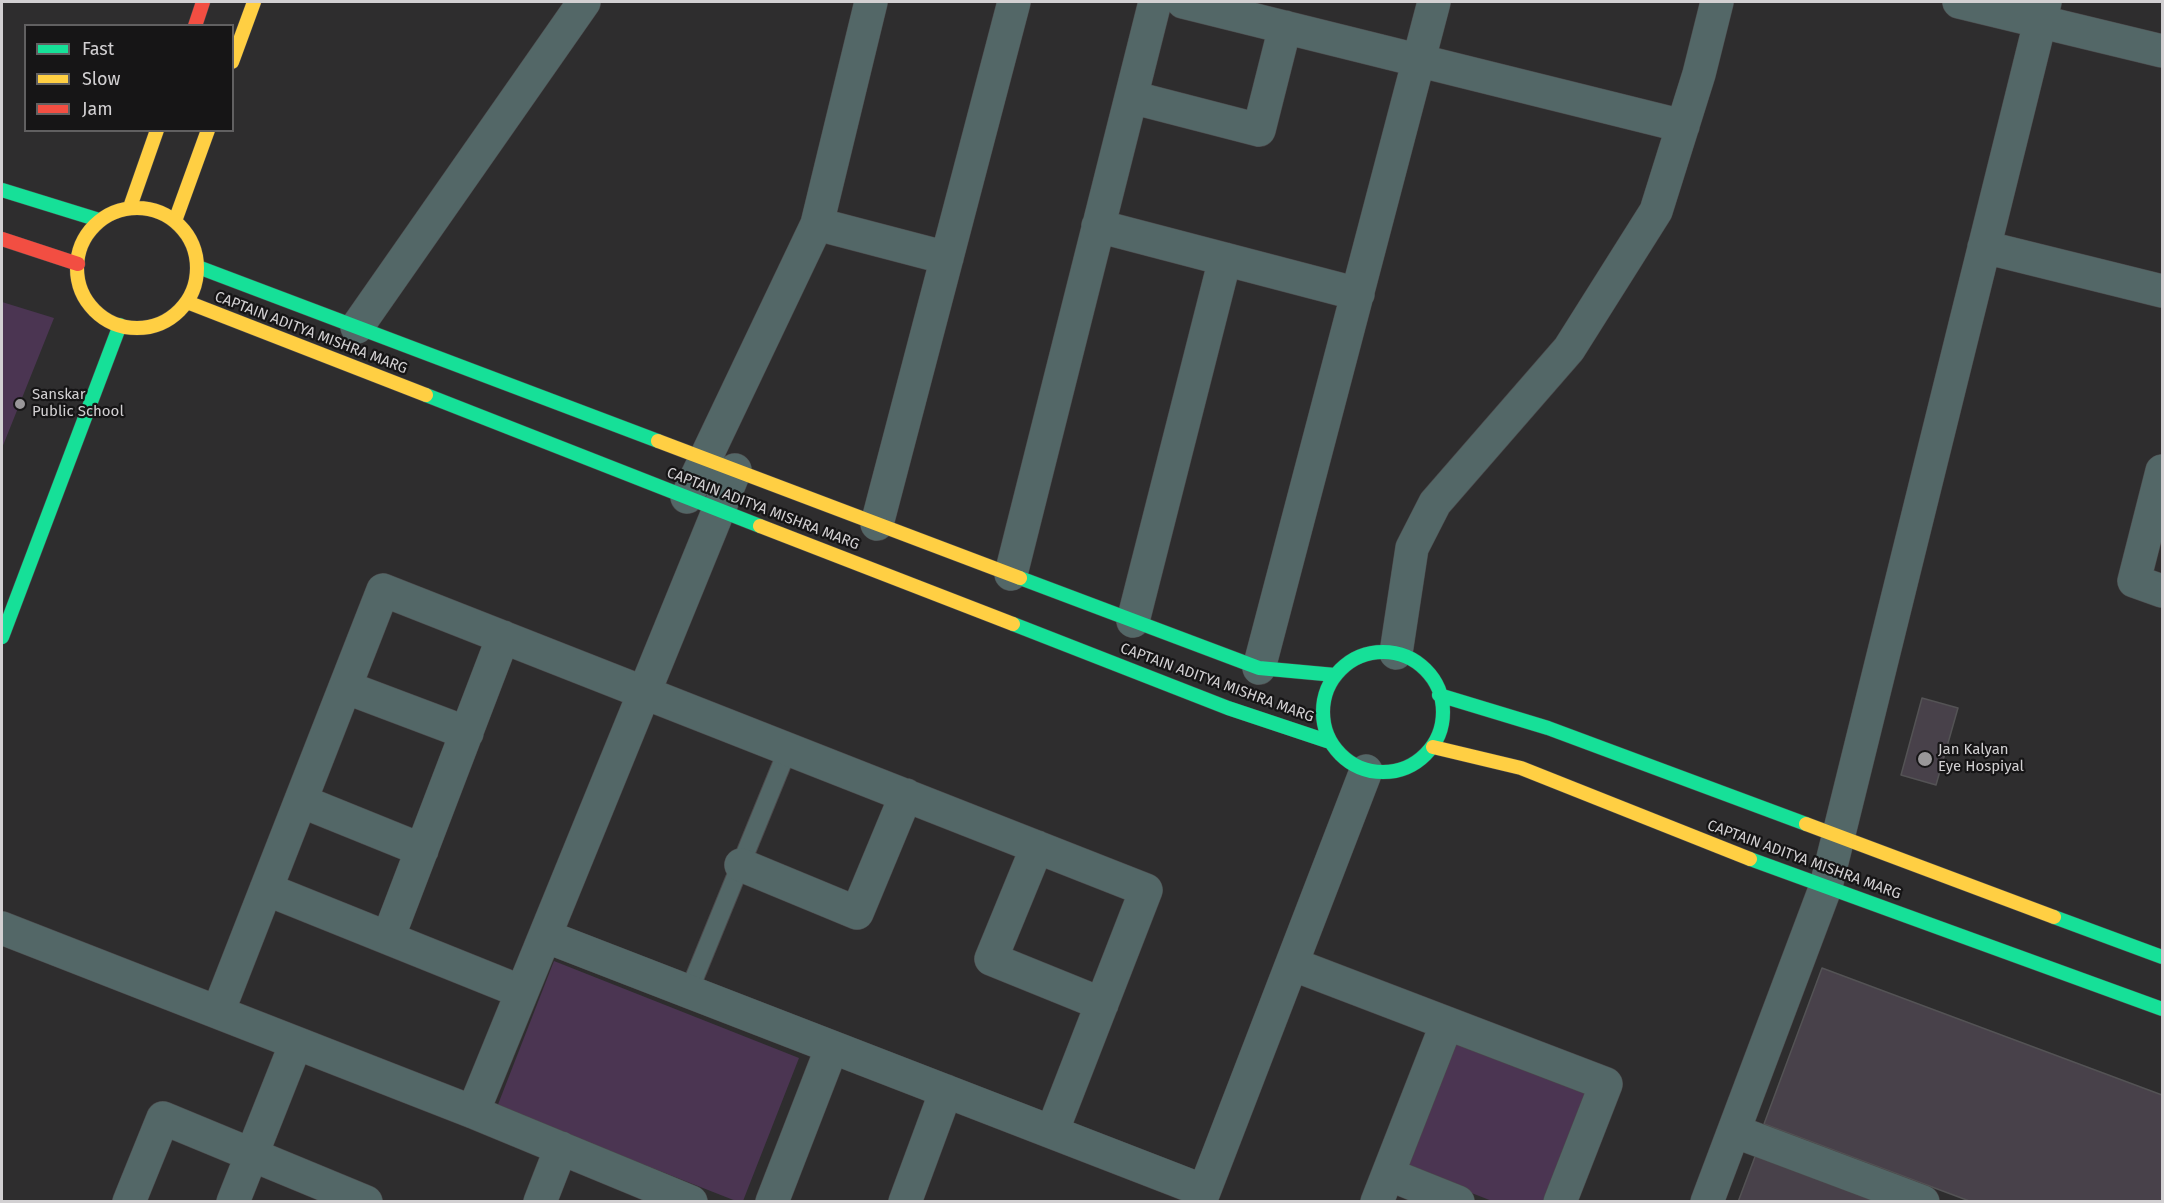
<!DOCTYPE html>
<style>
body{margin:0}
#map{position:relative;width:2164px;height:1203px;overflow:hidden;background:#2e2d2e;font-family:"Fira Sans",sans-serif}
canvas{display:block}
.frame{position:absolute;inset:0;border:3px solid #d2d0d2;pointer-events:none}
.legend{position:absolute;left:24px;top:24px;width:210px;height:108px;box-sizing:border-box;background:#161516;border:2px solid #616061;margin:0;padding:8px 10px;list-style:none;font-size:18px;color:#d2d0d2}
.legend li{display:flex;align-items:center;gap:12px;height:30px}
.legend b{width:30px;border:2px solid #616061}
</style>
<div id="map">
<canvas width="2164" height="1203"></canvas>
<div class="frame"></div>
<ul class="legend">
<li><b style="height:8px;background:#16e098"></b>Fast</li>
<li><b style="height:8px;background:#ffcf43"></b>Slow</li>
<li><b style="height:8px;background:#f24e42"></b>Jam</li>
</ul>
</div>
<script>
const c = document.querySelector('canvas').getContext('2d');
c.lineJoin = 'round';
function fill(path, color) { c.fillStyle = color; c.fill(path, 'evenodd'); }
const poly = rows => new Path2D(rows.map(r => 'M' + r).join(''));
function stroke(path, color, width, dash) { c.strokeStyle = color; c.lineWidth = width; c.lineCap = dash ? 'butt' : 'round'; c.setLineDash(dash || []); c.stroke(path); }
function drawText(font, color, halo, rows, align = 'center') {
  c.font = font + ' "Fira Sans",sans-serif'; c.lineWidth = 4.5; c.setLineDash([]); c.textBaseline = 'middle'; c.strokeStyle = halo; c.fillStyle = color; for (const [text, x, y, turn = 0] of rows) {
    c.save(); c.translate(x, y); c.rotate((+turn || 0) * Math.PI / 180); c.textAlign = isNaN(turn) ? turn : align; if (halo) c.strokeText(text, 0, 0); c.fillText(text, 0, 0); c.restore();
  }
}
fill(poly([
 [2,302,54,318,2,448],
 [554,961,799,1058,743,1201,736,1201,497,1107],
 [1455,1041,1589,1094,1547,1201,1492,1201,1405,1167]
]), '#4b3552');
const building = poly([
 [1922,698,1958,708,1936,785,1901,775,1922,698],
 [1822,968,2162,1095,2162,1202,1972,1202,1764,1124,1822,968],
 [1756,1154,1880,1202,1738,1202,1756,1154]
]);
fill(building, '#48414a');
stroke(building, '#545355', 1.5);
const lane = poly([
 [689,991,788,749]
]);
const street = poly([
 [1183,2,1683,126],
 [1959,2,2162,51],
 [1131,97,1259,130,1285,27],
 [817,224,947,258],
 [1098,226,1358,294],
 [1984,247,2162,291],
 [357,327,584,2],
 [2162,471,2134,581,2162,591],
 [687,497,817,224,871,2],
 [877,524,1014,2],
 [1011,574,1155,2],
 [1133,621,1225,259],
 [1396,653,1412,548,1435,503,1569,349,1656,211,1699,74,1717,2],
 [1259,668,1434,2],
 [345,687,467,733],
 [301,801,422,850],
 [1037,847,991,959,1102,1004],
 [741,865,857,913,906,795],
 [266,889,522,992],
 [2,928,473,1112,691,1202],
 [545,936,1204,1191],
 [388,938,503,637],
 [1292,964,1606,1084,1560,1202],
 [218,1012,383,590,1146,890,1052,1132],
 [473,1112,735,470],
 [1734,1131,1923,1202],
 [1388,1174,1458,1202],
 [129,1202,163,1118,366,1202],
 [233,1202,296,1043],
 [540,1202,561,1148],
 [772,1202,832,1047],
 [905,1202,946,1091],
 [1200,1202,1366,771],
 [1377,1202,1447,1023],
 [1707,1202,1826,886,2045,2]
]);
const fast = poly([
 [2,190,99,220],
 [198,267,658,441],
 [426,395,760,526],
 [1020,578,1259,668,1335,675],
 [1013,624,1228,708,1330,742],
 [2,637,120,325],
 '1323 712a60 60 0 1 1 120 0a60 60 0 1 1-120 0Z',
 [1439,695,1548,728,1806,824],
 [1750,859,2162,1009],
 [2054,917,2162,957]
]);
const slow = poly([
 [232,62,254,2],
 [130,207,157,130],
 '77 268a60 60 0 1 1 120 0a60 60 0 1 1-120 0Z',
 [175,221,208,130],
 [187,302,426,395],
 [658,441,1020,578],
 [760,526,1013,624],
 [1433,747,1521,768,1750,859],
 [1806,824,2054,917]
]);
const jam = poly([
 [195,26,203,2],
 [2,239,78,264]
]);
stroke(lane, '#4c4a4c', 20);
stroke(street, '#4c4a4c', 34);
stroke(fast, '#4c4a4c', 15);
stroke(slow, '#4c4a4c', 15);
stroke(jam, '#4c4a4c', 15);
stroke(lane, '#536767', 18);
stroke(street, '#536767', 33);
stroke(fast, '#16e098', 14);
stroke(slow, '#ffcf43', 14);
stroke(jam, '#f24e42', 14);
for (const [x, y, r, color] of [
 [20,404,6,"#999799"],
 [1925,759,8,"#999799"]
]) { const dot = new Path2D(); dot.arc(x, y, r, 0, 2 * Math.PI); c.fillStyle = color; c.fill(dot); stroke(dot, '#161516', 2); }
drawText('15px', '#d2d0d2', '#161516', [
 ["CAPTAIN ADITYA MISHRA MARG",311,333,21],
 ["CAPTAIN ADITYA MISHRA MARG",763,509,21],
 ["CAPTAIN ADITYA MISHRA MARG",1217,683,20],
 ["CAPTAIN ADITYA MISHRA MARG",1804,860,20]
]);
drawText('15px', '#d2d0d2', '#161516', [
 ["Sanskar",32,395],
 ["Public School",32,412],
 ["Jan Kalyan",1938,750],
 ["Eye Hospiyal",1938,767]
], 'left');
</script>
